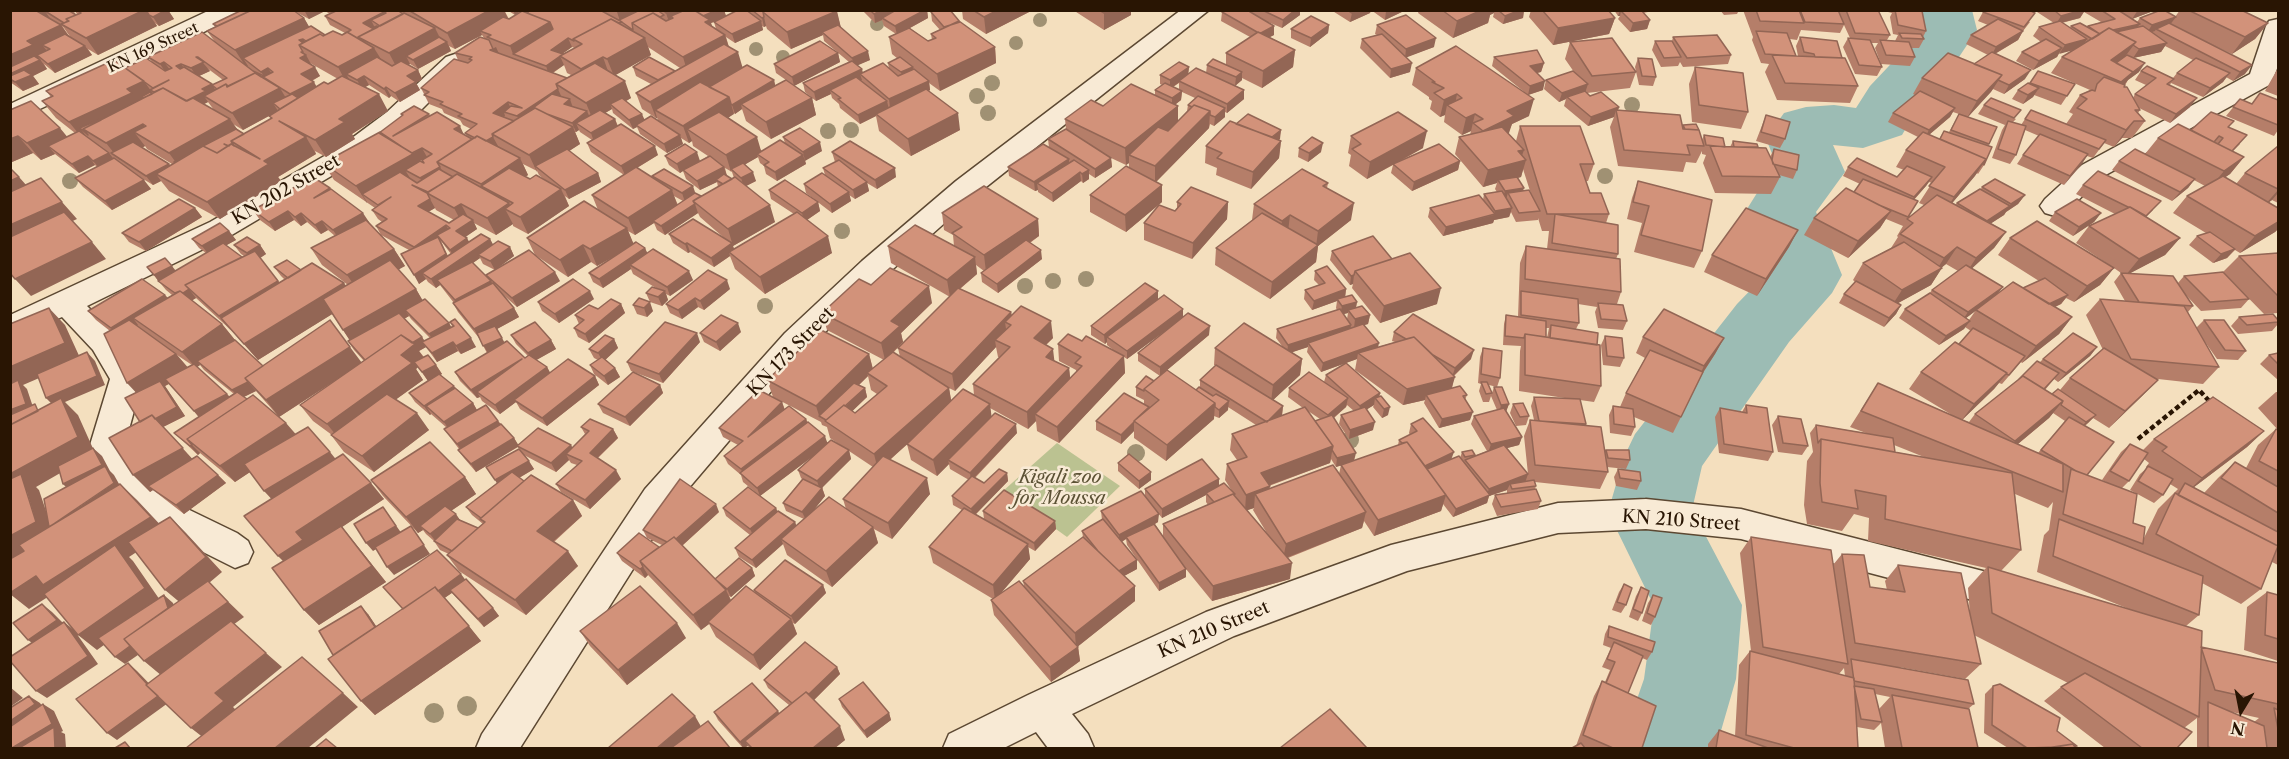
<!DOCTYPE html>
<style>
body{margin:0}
#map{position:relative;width:2289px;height:759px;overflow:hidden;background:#f4dfbe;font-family:"Libre Caslon Text",serif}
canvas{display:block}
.frame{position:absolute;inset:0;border:12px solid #291503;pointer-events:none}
.north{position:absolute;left:2211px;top:681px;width:60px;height:60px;-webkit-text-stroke:4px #f8ead5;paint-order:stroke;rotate:190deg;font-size:16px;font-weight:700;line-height:24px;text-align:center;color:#291503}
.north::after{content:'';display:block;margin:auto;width:21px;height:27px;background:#291503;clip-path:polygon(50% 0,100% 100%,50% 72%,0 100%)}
</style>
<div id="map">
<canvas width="2289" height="759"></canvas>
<div class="frame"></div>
<div class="north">N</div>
</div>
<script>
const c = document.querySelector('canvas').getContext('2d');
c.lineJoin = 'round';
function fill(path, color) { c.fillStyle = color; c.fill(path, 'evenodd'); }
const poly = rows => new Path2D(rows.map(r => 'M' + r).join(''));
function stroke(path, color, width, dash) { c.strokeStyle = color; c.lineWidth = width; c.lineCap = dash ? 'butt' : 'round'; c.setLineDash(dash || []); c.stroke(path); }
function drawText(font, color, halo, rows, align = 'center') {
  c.font = font + ' "Libre Caslon Text",serif'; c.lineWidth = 5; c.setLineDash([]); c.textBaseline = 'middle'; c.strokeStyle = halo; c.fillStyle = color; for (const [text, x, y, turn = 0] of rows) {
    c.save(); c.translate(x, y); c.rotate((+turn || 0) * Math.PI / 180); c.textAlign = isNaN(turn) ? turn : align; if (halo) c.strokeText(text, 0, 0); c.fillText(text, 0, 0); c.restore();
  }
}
fill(poly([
 [1057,443,1120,486,1067,537,1003,491]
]), '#bbc291');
fill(poly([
 [1915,10,1972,10,1977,30,1947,75,1919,106,1902,135,1863,148,1833,145,1845,172,1816,212,1842,275,1832,293,1789,342,1702,466,1692,510,1742,605,1736,679,1716,748,1620,748,1644,679,1654,606,1608,512,1624,457,1635,434,1737,304,1770,270,1764,250,1754,233,1747,209,1757,193,1778,169,1767,141,1774,127,1784,113,1806,107,1834,105,1856,108,1870,86,1905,49,1919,30,1915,10]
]), '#9cbcb4');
const minor = poly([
 [210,10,243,10,240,15,10,123,10,104,210,10],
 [1181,10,1209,10,976,195,884,277,807,349,671,509,520,748,476,748,482,734,645,489,785,333,862,261,956,181,1181,10],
 [2278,19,2278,66,2271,84,2102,177,2065,213,2055,216,2045,213,2040,206,2045,199,2082,165,2250,74,2266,26,2269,21,2278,19],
 [455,54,464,57,468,62,464,67,407,124,360,159,230,236,87,306,115,334,143,378,125,444,143,472,173,502,237,533,248,541,253,552,248,563,235,568,147,524,119,492,90,445,110,379,93,350,62,317,10,340,10,315,210,222,340,147,387,112,446,57,455,54],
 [1646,499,1741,509,2014,579,2027,583,2033,595,2027,607,2014,611,1741,539,1646,529,1558,533,1407,571,1234,636,1072,714,1088,734,1094,748,1048,748,1036,732,1004,748,943,748,949,734,1028,695,1206,612,1391,545,1558,503,1646,499]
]);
stroke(minor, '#5c4832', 3);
stroke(poly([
 [2138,439,2199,390,2211,403]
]), '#291503', 4.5, [5, 3]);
fill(minor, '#f8ead5');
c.fillStyle = '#a09173';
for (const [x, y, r] of [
 [1040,20,7],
 [877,24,7],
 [1016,43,7],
 [756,49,7],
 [783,57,7],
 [992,83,8],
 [977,96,8],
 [1632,105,8],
 [988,113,8],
 [851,130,8],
 [828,131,8],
 [1605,176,8],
 [70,181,8],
 [842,231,8],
 [1086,279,8],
 [1053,281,8],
 [1025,286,8],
 [765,306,8],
 [1350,440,9],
 [1136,453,9],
 [467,706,10],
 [434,713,10]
]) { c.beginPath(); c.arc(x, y, r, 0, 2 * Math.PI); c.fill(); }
fill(poly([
 [10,10,73,10,76,15,77,14,74,10,168,10,174,19,159,26,155,23,157,26,98,55,88,49,92,55,55,73,44,64,47,69,33,76,39,84,23,91,10,82],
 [62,26,64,28,71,38,69,36],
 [242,10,504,10,509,19,527,13,607,14,603,10,724,10,726,16,733,13,731,10,836,10,841,28,870,60,857,65,863,73,889,69,888,63,898,59,892,54,889,37,896,34,884,26,882,20,875,23,862,10,927,10,928,18,910,28,928,41,932,40,931,34,940,30,932,21,931,12,960,22,995,47,996,63,940,91,929,83,930,90,929,91,960,130,911,156,879,131,876,116,860,124,840,108,839,104,832,98,831,94,816,101,805,92,803,83,849,62,824,41,823,35,791,49,767,29,766,26,764,27,762,26,763,30,735,43,726,37,729,47,743,68,774,80,775,86,786,80,776,73,774,64,838,53,840,62,794,86,812,98,816,115,771,139,746,121,742,109,735,114,734,113,728,118,762,151,785,143,783,137,822,151,805,160,806,164,777,181,766,174,764,166,760,163,758,157,745,164,756,181,746,186,775,222,733,246,734,249,794,214,771,199,769,190,818,202,820,211,807,220,832,253,765,294,735,269,730,256,714,267,690,252,688,253,673,243,669,234,723,237,700,217,698,213,665,235,657,230,654,223,635,235,628,231,633,243,645,248,647,253,693,280,670,296,666,294,668,300,662,306,650,302,646,293,656,288,633,274,631,269,603,288,593,282,589,273,616,255,597,266,591,262,568,277,535,255,527,238,598,210,592,195,624,175,591,152,587,143,592,140,580,132,579,130,576,132,575,132,580,144,569,151,598,173,601,182,569,199,565,196,569,206,528,234,513,226,513,224,496,235,474,223,477,229,465,237,469,242,490,239,493,245,510,247,514,256,495,270,483,264,480,258,473,263,487,278,486,275,560,281,517,307,501,293,514,308,519,317,497,329,504,343,525,358,528,356,516,344,511,335,551,340,556,349,536,360,547,367,550,373,595,376,599,385,547,426,520,409,516,402,500,414,482,401,480,397,477,398,460,381,455,372,487,353,479,338,458,312,453,303,454,303,440,285,436,288,428,282,426,279,419,284,409,250,381,235,376,226,382,222,378,219,372,210,375,208,334,180,323,163,379,133,402,116,401,114,429,114,430,116,468,137,465,133,471,129,463,125,460,120,444,113,442,109,429,104,421,88,458,60,455,53,484,38,482,35,455,49,449,46,451,51,418,69,410,64,408,65,418,70,422,79,416,83,420,90,400,102,391,96,389,98,369,85,365,87,388,111,352,134,355,139,326,157,315,151,316,154,278,177,281,181,220,219,169,191,161,181,153,185,135,174,151,189,112,210,83,187,75,178,97,167,95,165,79,173,55,154,41,160,33,153,12,162,10,110,67,137,75,133,56,118,42,101,51,97,46,91,125,68,153,63,148,57,215,42,207,31,215,27,213,24],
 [294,11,309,19,325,11,330,14,325,16,330,25,345,33,342,35,325,35,309,27,304,18],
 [714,22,716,29,712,26,711,23],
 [572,47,575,48,563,54,562,54],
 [648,47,680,68,675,71,633,67,636,76,651,84,636,93,642,109,656,118,657,118,659,121,645,120,626,101,631,98,615,75,651,55],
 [310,63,338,79,328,84,316,87,312,81,320,76,310,64],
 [564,65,567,73,571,75,567,78,553,73],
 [207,68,223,80,212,85,199,76,210,71],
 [208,102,214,110,204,104],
 [612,109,613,113,633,129,637,127,640,134,667,153,683,144,681,138,689,143,692,141,693,146,708,156,700,161,665,156,669,165,680,173,683,171,686,179,700,190,717,182,718,187,701,196,695,193,652,176,653,178,637,168,658,155,618,126,615,119,605,113],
 [269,116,271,119,244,134,237,129,233,124,243,130],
 [145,146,147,149,172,164,170,165,142,148],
 [427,157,423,163,418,162],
 [523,164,537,171,539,175,546,181,530,179,525,177,528,175],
 [725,168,732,172,734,178,732,179,727,176],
 [674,196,683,201,678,205],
 [435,208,436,210,454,220,449,223,428,212],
 [441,241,451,254,448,256],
 [507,10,522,10,515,15],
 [962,10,1033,10,986,34,963,19],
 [1073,10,1131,10,1131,15,1104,30],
 [1225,10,1300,10,1300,15,1282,28,1268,22,1274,26,1274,35,1269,37,1295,50,1293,67,1262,88,1242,78,1242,80,1235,86,1213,76,1244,99,1227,113,1225,112,1225,117,1214,126,1210,124,1209,128,1156,182,1162,202,1126,232,1090,212,1090,195,1129,168,1129,163,1126,165,1111,158,1112,167,1095,178,1089,174,1089,179,1083,183,1081,181,1053,202,1038,192,1038,190,1035,191,1009,176,1008,167,1049,148,1048,139,1066,129,1065,119,1103,106,1155,95,1155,90,1162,85,1160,84,1160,75,1189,67,1188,74,1206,73,1207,65,1226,65,1226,53,1250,37,1221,21,1222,12],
 [1179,83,1179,90,1173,87],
 [1182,92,1195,98,1188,105,1187,111,1178,121,1176,104,1181,100],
 [1331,10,1371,10,1370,13,1350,22],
 [1371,10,1406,10,1385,20],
 [1419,10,1524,10,1523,18,1503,24,1493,17,1494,13,1490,15,1488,23,1453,38,1418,13],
 [1531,10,1608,10,1615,18,1609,34,1553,45,1529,17],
 [1614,10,1658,10,1643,13,1650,20,1647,29,1630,32,1618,19,1620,16,1618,16],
 [1720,10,1739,10,1737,14,1724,15],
 [1743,10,1838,10,1839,11,1839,10,1878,10,1890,35,1887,40,1895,41,1898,35,1893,34,1890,17,1892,13,1888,12,1887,10,1923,10,1922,12,1926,31,1923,37,1924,39,1919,48,1911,48,1915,57,1910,66,1881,64,1875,48,1878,43,1871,43,1882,67,1877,76,1855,74,1843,47,1848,38,1850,38,1844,25,1840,33,1801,30,1797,40,1790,39,1796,56,1798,56,1796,46,1800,37,1842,58,1858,86,1850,103,1777,100,1765,72,1769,64,1761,63,1752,40,1753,37],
 [2037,10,2156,10,2132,19,2137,22,2140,18,2175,17,2180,10,2241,10,2268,23,2255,39,2232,54,2192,35,2245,74,2233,81,2226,77,2223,82,2203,97,2171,83,2170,85,2190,107,2170,123,2139,108,2140,110,2138,113,2145,121,2132,138,2122,138,2114,147,2104,143,2093,158,2087,156,2064,185,2017,164,2023,155,2039,136,2025,130,2016,155,2010,164,1992,158,2002,130,2005,125,1978,114,1984,105,2016,119,2013,122,2021,125,2031,110,2066,124,2073,114,2069,112,2080,95,2090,90,2051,73,2062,57,2074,50,2059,53,2057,57,2033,70,2016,61,2022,52,2041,42,2033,36,2039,27,2054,23,2037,12],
 [2084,12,2101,22,2088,26,2087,27,2071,26,2070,28,2062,23,2080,18],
 [2165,46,2193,60,2177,73,2173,78,2141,71,2135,80,2146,85,2135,94,2133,98,2124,87,2128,80,2139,72,2133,58,2161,52],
 [1983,12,2030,22,2023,31,2018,40,1995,54,2025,79,2004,94,1993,89,1968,117,1997,127,1988,146,1984,165,1978,174,1977,173,1952,203,1955,205,1957,203,1981,189,1982,187,2025,195,2018,204,2006,212,2004,215,1991,223,2006,232,1994,248,1972,268,1997,295,2023,288,2039,281,1998,255,2010,238,2108,264,2076,243,2089,226,2115,214,2076,194,2083,185,2153,210,2146,217,2180,238,2165,255,2130,273,2178,283,2184,276,2249,299,2241,308,2201,311,2184,293,2193,306,2188,312,2196,328,2204,320,2246,351,2238,360,2217,359,2205,342,2219,367,2203,384,2158,379,2142,396,2109,428,2093,418,2085,426,2087,475,2110,484,2102,480,2121,452,2130,444,2142,451,2154,439,2264,431,2247,447,2194,487,2204,493,2218,478,2235,462,2246,468,2258,445,2276,429,2278,430,2278,565,2272,562,2261,589,2241,604,2202,583,2199,615,2186,626,2201,647,2278,663,2278,748,2197,748,2197,718,2184,728,2177,748,2105,748,2044,701,2061,687,2068,683,1974,635,1981,664,1965,679,1899,667,1974,704,1968,709,1978,748,1885,748,1881,723,1874,730,1857,727,1858,748,1708,748,1708,744,1719,730,1735,736,1739,665,1750,651,1751,651,1740,553,1751,537,1833,565,1842,554,1870,587,1887,590,1885,581,1898,565,1970,615,1968,588,1986,568,1868,541,1869,518,1854,514,1842,531,1807,524,1804,505,1807,461,1813,452,1810,433,1816,425,1866,433,1850,427,1878,383,1952,415,1909,389,1921,372,1959,344,1971,331,1965,327,1964,329,1939,345,1899,318,1905,309,1929,294,1932,290,1958,271,1946,264,1942,267,1931,285,1898,303,1901,305,1896,314,1884,327,1839,303,1844,294,1855,282,1853,280,1863,263,1891,248,1898,237,1897,236,1903,226,1886,219,1880,228,1848,258,1804,235,1814,218,1854,192,1860,184,1843,176,1848,167,1897,177,1904,170,1896,167,1906,150,1918,137,1888,122,1893,113,1915,95,1913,94,1922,78,1974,64,1988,55,1966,44,1971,35,1988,25,1978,21],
 [1953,112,1959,114,1949,132,1944,131,1939,139,1929,135,1950,117],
 [1929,182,1932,183,1919,203,1924,205,1907,219,1918,201,1914,200,1926,186],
 [2114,268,2121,273,2114,282,2125,301,2100,299,2086,315,2103,350,2070,378,2060,390,2052,394,2045,390,2054,379,2058,382,2090,356,2097,347,2043,359,2040,362,1975,414,1969,422,1962,420,1994,389,1999,383,2002,384,2021,362,2022,363,2059,334,2072,317,2055,307,2061,304,2066,298,2074,302,2100,285],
 [1976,310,1969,320,1966,318],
 [2053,413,2065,421,2038,453,2018,444,2049,418],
 [1894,445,1924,457,1895,452],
 [2144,459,2149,463,2146,467,2147,468,2140,474,2130,490,2154,503,2163,495,2170,484,2178,489,2158,509,2143,540,2133,523,2122,488,2129,481],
 [2015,494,2048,508,2053,502,2049,530,2044,535,2037,572,2129,609,2001,571,2021,550],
 [1844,668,1845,676,1839,674],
 [1875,694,1890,697,1879,709],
 [2232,712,2259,718,2254,722],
 [1329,25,1328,33,1310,47,1291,38,1291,29],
 [1377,25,1434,47,1406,57,1410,72,1390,78,1360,48,1362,39,1377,35,1375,34],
 [1673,37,1731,55,1728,64,1683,67,1680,62,1678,66,1661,67,1652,50,1655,41,1672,41],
 [1570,42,1636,72,1630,88,1587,93,1586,91,1586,92,1590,96,1619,107,1618,110,1683,126,1683,125,1702,140,1704,135,1725,147,1730,147,1733,141,1758,147,1770,157,1774,149,1797,170,1793,179,1779,175,1780,177,1771,194,1715,193,1703,163,1706,155,1702,154,1702,151,1696,163,1686,162,1683,172,1618,166,1610,127,1614,117,1588,126,1564,106,1566,99,1559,102,1544,89,1546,80,1574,72,1565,59],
 [1494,57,1544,63,1541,72,1537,73,1543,90,1528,95,1492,66],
 [1638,58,1656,77,1653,86,1639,85,1635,67],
 [1695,67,1748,112,1741,129,1692,122,1689,84],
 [1416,68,1529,116,1512,124,1508,133,1516,141,1520,126,1594,164,1588,181,1586,181,1590,193,1609,214,1606,223,1618,254,1616,259,1621,292,1617,304,1627,321,1623,330,1598,328,1595,312,1597,307,1578,304,1579,323,1576,329,1597,345,1601,386,1594,402,1580,400,1585,426,1605,452,1606,450,1630,460,1626,469,1607,467,1608,472,1600,489,1535,482,1536,486,1535,489,1541,501,1538,509,1497,516,1492,504,1495,495,1507,493,1507,490,1489,496,1487,503,1453,517,1443,504,1441,511,1374,536,1364,521,1362,528,1288,558,1290,579,1212,601,1186,569,1186,577,1159,591,1127,545,1126,539,1122,542,1137,560,1137,569,1124,576,1135,586,1135,601,1078,646,1080,661,1051,682,994,615,991,600,993,599,933,563,929,547,962,510,953,505,952,496,969,480,950,469,949,464,937,476,911,460,907,444,890,460,930,494,892,539,874,529,878,543,832,587,787,555,783,544,756,568,739,557,735,548,750,535,726,516,723,508,759,495,743,482,741,475,728,464,724,456,738,445,723,437,719,428,782,402,785,410,806,419,808,423,827,442,846,449,830,438,827,427,822,425,821,422,773,397,767,380,869,354,873,369,884,360,827,330,822,313,871,285,932,303,901,333,903,342,893,353,900,357,898,348,950,297,891,263,888,246,954,246,953,235,944,230,942,213,1038,219,1039,236,1030,243,1042,259,998,293,982,282,981,273,984,271,976,265,977,274,960,289,1011,312,1012,315,1053,338,1046,345,1054,361,1069,368,1070,378,1076,372,1076,370,1059,361,1058,344,1082,341,1117,353,1107,345,1107,342,1105,344,1091,335,1091,326,1158,299,1209,335,1160,376,1138,361,1138,353,1163,332,1127,359,1124,357,1125,373,1059,443,1037,431,1036,421,1028,429,990,408,991,416,1017,433,975,478,984,483,1007,473,1008,481,976,514,984,519,983,511,1055,521,1056,529,1035,551,1028,547,1030,559,1002,592,1024,586,1023,581,1083,537,1082,531,1102,520,1101,511,1145,496,1145,489,1219,486,1232,491,1225,480,1227,464,1237,460,1230,450,1232,434,1256,425,1228,407,1228,410,1219,418,1214,416,1214,419,1166,461,1134,438,1134,431,1121,444,1096,430,1096,421,1144,405,1144,400,1136,396,1136,387,1154,381,1196,390,1200,387,1200,380,1216,366,1214,365,1215,348,1282,346,1276,338,1277,329,1337,310,1336,308,1337,301,1312,310,1304,299,1305,290,1319,285,1314,280,1315,271,1346,289,1345,297,1357,302,1356,308,1370,315,1368,324,1364,325,1378,347,1395,342,1392,341,1394,332,1471,359,1454,376,1452,388,1467,395,1465,400,1470,420,1439,428,1424,403,1425,400,1403,405,1355,370,1357,359,1321,372,1307,352,1308,347,1292,352,1302,359,1300,375,1273,400,1283,406,1282,415,1280,416,1303,408,1288,397,1289,388,1324,382,1326,375,1380,393,1379,397,1388,415,1382,418,1373,407,1374,405,1367,409,1373,430,1349,439,1339,424,1341,415,1354,411,1347,405,1346,407,1334,418,1354,461,1398,445,1399,440,1410,435,1409,433,1411,424,1452,459,1460,458,1462,452,1475,455,1474,456,1487,451,1471,424,1474,416,1497,410,1491,396,1494,387,1509,404,1506,411,1522,437,1519,445,1507,448,1528,474,1524,436,1530,420,1534,420,1531,406,1534,397,1571,399,1519,391,1520,351,1521,346,1503,345,1504,324,1506,315,1518,317,1520,263,1526,246,1547,249,1549,231,1542,231,1538,218,1538,220,1516,222,1511,212,1509,217,1494,220,1493,223,1443,236,1428,217,1430,208,1483,200,1484,194,1497,192,1495,189,1497,183,1483,187,1455,154,1459,137,1470,135,1471,131,1462,135,1444,122,1445,115,1440,117,1430,109,1432,101,1429,99,1429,97,1412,85],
 [1523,169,1531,194,1523,191,1518,178,1521,177],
 [1348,313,1347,319,1343,314],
 [1546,328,1549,328,1547,338,1546,337],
 [996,347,998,357,999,357,973,384,974,395,951,401,949,388,955,391],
 [868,376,871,390,877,394,855,413,852,411,867,397,865,388,859,385],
 [1308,411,1320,419,1315,421],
 [849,451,873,467,843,499,846,509,812,512,825,496,822,487,851,459],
 [813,456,798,470,801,478,802,479,783,503,786,511,804,519,796,526,795,522,777,511,776,508,760,496],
 [1331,459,1336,467,1346,464,1341,465,1339,474,1269,489,1269,486,1330,463],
 [1206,495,1206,502,1208,505,1163,524,1163,536,1155,524,1158,522,1158,513,1162,518],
 [1254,508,1253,510,1268,535,1247,510],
 [2278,68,2278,96,2265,91],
 [2038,71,2075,84,2061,105,2034,95,2033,97,2023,104,2012,99,2018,90,2029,84],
 [2240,99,2252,104,2278,100,2278,130,2274,136,2226,116],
 [1766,115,1785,139,1780,148,1756,141],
 [1236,124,1281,130,1279,140,1281,141,1279,158,1251,189,1216,175,1217,168,1205,163,1206,146],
 [2229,127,2240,144,2233,151,2244,157,2230,174,2225,177,2236,184,2245,173,2278,146,2278,203,2272,200,2269,202,2278,208,2278,229,2275,232,2240,253,2235,250,2227,258,2213,263,2189,245,2197,236,2206,233,2173,213,2187,196,2205,186,2194,180,2188,188,2172,201,2112,170,2119,161,2145,154,2158,138,2191,130],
 [1351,136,1423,148,1395,164,1460,161,1458,170,1412,191,1391,173,1393,165,1367,179,1349,166,1351,155,1348,153],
 [1299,148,1321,152,1308,162,1298,157],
 [832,152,896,177,877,189,867,183,869,191,855,199,849,195,851,201,832,213,806,193,804,184,825,175,823,168,835,162],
 [1638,181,1702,251,1694,268,1634,252,1642,223,1627,219,1632,198],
 [1328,183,1327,188,1351,220,1318,246,1316,262,1270,299,1215,265,1216,248,1252,220,1254,204],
 [330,189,369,222,394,249,405,266,398,269,416,289,422,300,449,323,451,327,452,326,450,322,476,347,461,354,458,351,437,362,426,347,419,351,424,357,436,365,442,374,440,375,473,403,477,410,498,421,501,424,514,438,518,445,572,448,585,434,581,427,613,429,618,438,598,458,621,479,590,509,561,492,556,484,577,465,571,463,569,460,556,472,524,455,534,469,519,478,524,481,573,500,582,516,554,542,578,566,526,615,459,571,447,555,449,554,440,550,434,541,426,534,423,530,418,533,383,496,371,480,465,477,476,494,451,511,460,520,478,528,483,524,472,515,466,507,497,483,519,449,518,447,476,472,464,458,458,450,459,449,444,429,447,428,431,414,430,415,415,402,409,393,428,381,418,367,416,369,423,380,396,399,429,430,374,472,344,452,331,435,332,435,313,421,300,405,333,382,279,417,256,391,243,397,295,434,335,459,384,499,342,527,386,582,319,625,304,610,283,561,272,499,250,472,235,482,200,453,198,455,183,441,174,433,199,417,169,384,165,386,185,416,163,427,192,459,218,475,226,483,184,514,153,490,150,492,136,393,110,331,96,320,88,311,168,298,172,295,166,290,147,267,176,271,206,253,199,248,192,239,229,231,236,240,226,245,242,257,244,256,241,254,234,245,260,245,266,254,260,258,280,283,285,280,281,276,274,267,301,270,344,283,345,286,348,285,322,265,311,248,335,236,328,230,321,234,307,222,301,226,294,220,275,231,260,220,253,210],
 [196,298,233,332,258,360,332,314,350,340,348,341,354,350,364,361,361,363,263,366,235,340,222,324,192,300],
 [409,316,411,319,430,338,424,341,422,337,404,319],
 [177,355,192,365,188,368],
 [200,365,204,370,234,394,230,397,197,367],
 [1177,202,1228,202,1227,219,1192,259,1144,240,1144,223,1175,211,1177,208],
 [195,208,202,217,146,251,129,242,122,233],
 [2055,212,2101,213,2094,222,2073,236,2049,221],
 [1798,230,1789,247,1757,296,1704,272,1712,255],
 [1332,251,1392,259,1437,304,1380,323,1352,288,1353,284,1350,285,1330,260],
 [2278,253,2278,313,2264,314,2223,272,2239,256],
 [730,289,704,310,698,307,682,319,670,313,666,304],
 [594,299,559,323,542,311,538,302],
 [621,304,625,313,589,343,578,337,574,328,579,324,575,315],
 [633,305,653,311,647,317,637,314],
 [2239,317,2278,320,2278,324,2272,331,2238,334,2231,326],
 [741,332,720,351,704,342,700,333],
 [1605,336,1624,358,1620,367,1603,365,1601,345],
 [1643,337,1724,338,1715,354,1703,373,1673,433,1634,417,1635,427,1631,436,1610,433,1609,415,1613,406,1620,407,1626,393,1645,358,1636,353],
 [614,339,618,348,605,360,615,368,620,377,608,385,594,374,590,365,598,360,594,358,589,349],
 [700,342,663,383,631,371,627,362],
 [1483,348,1500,378,1497,387,1489,385,1492,393,1489,402,1483,402,1479,391,1481,384,1478,383,1480,357],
 [2278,353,2278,380,2260,364,2269,355],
 [660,385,663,393,630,426,603,413,598,404],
 [2276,392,2278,392,2278,430,2258,408],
 [1513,404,1529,416,1526,425,1516,426,1510,413],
 [1746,405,1773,452,1768,461,1719,453,1715,417,1720,408,1742,412],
 [1778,416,1808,446,1802,455,1778,452,1772,425],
 [1118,463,1151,472,1151,480,1139,489,1118,471],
 [1618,469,1641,481,1637,490,1616,486,1614,477],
 [719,512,682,546,715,579,752,568,755,576,731,597,729,596,731,600,755,593,754,590,823,585,826,593,795,624,793,623,797,634,760,670,716,637,709,624,701,630,648,575,645,578,622,561,617,553,659,547,662,545,647,538,643,530],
 [465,580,493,608,499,616,484,627,452,593,444,598,481,641,375,715,361,701,333,655,368,614,376,626],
 [1624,584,1626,605,1621,613,1612,610,1619,592],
 [1641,587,1642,613,1638,621,1629,617,1636,596],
 [2267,592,2278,595,2278,661,2244,650,2247,607],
 [1653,595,1655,617,1651,625,1642,621,1648,603],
 [1609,626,1652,652,1647,660,1642,658,1628,693,1642,748,1572,748,1576,746,1594,696,1602,681,1605,682,1610,670,1602,667,1611,648,1603,645,1605,634],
 [580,631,686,638,627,685,590,646],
 [837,667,840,674,814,700,845,740,835,748,749,748,748,746,743,748,718,720,714,712,779,713,789,705,768,688,764,680],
 [1993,686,2057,731,2077,746,2075,747,2076,748,2008,748,1984,733,1985,694],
 [839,699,889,713,891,720,867,738,842,707]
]), '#b57e69');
fill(poly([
 [144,10,146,10,157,26,98,55,86,38],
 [166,10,168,10,174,19,159,26,153,17],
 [304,10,325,10,325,11,309,19],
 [490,10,504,10,509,21,480,31,482,35,455,49,447,33],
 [513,10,522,10,515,15],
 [620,10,659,10,659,11,633,24,620,21,617,12],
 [674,10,686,10,673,18,671,16,673,21,669,22,666,13],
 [717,10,724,10,726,16,711,23,715,37,701,17],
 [882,10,905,10,882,18,882,20,875,23,874,14],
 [925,10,927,10,928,18,897,35,895,26],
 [998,10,1033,10,986,34,984,17],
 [1109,10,1131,10,1131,15,1104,30,1104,13],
 [1295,10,1300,10,1300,15,1282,28,1283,20],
 [1358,10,1371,10,1370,13,1350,22,1352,13],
 [1387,10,1406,10,1385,20,1386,11],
 [1482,10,1495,10,1494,13,1490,15,1488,23,1453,38,1457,21],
 [1520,10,1524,10,1523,18,1503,24,1505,16],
 [1620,10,1658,10,1625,15,1621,11,1620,16,1618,16],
 [2082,10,2085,10,2080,18,2056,24,2061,16],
 [2138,10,2156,10,2132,19],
 [45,11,51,20,48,22,41,13],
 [837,11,841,28,822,32,823,35,791,49,787,32],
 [384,12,389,21,371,20,375,28,368,32,363,23],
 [2035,13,2022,32,2023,31,2018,40,1991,56,1996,47,2021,33],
 [764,17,766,26,764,27,762,18],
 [2176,17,2169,26,2156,29,2155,31,2146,34,2152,25],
 [304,18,314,35,304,40,308,47,300,42,243,58,248,66,246,67,235,50],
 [1615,18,1609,34,1553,45,1558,28],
 [1650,20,1647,29,1630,32,1633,23],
 [761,21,763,30,735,43,732,34],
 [550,22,557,38,513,54,510,46],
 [2268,23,2255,39,2232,54,2245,37],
 [2140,24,2133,32,2100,34],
 [61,25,73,42,50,49,42,45,49,53,37,55,47,69,33,76,39,84,23,91,15,82,10,79,10,55,27,41],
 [1329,25,1328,33,1310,47,1311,38],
 [1274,26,1274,35,1259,43,1260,34],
 [435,28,443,44,447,42,451,51,418,69,413,60,406,56,410,64,398,70,389,53],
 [725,35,730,51,688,74,683,57],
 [568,38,572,47,555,59,551,50],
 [645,38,651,55,614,76,607,59],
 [1436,38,1434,47,1405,58,1406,49],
 [2087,39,2081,48,2059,54,2065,45],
 [2136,42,2124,58,2110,69,2111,60],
 [2167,43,2161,52,2133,58,2139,49],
 [85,46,92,55,55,73,48,64],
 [496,47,500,56,490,50],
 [995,47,996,63,940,91,937,74],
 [374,48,384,64,346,74,351,82,347,84,338,67],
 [2062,48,2057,57,2033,70,2039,61],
 [1295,50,1293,67,1262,88,1263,71],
 [868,51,870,60,854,67,852,58],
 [301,52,303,52,305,56,306,55,311,64,305,67,300,58],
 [738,52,743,69,707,90,655,110,657,118,656,118,650,102],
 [838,53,840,62,794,86,792,77],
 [560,56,564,65,549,75,546,66],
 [196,57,198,57,210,71,197,77,191,68],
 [603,57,609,74,588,85,581,69],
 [164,62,171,71,166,73,160,64],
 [1412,63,1410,72,1390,78,1391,69],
 [1544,63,1541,72,1527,75,1530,66],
 [2145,63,2139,72,2128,80,2121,89,2109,99,2121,82],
 [181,64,187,72,176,66],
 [2252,65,2245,74,2233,81,2240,72],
 [315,67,320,76,307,83,301,74],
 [913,67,914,76,903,81,901,72],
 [1189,67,1188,76,1170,89,1170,80],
 [268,68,274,77,225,94,264,76,261,72],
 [862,69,864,77,860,74,862,80,834,93,830,90,831,94,816,101,814,92],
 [418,70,422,79,416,83,420,90,400,102,395,93,407,76],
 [2031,70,2025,79,2004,94,2009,85],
 [1242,72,1242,80,1235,86,1236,77],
 [2230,73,2223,82,2203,97,2210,88],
 [2002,75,1991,92,1967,118,1977,101],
 [364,76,369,85,362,89,357,80],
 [774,80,776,89,741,104,742,109,735,114,732,105],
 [144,81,156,98,141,97,146,104,117,123,83,129,80,128,87,137,83,139,69,122,127,89],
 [625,81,631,98,614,108,610,104,612,109,593,120,586,103],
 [929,81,930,90,890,108,889,99],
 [1545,81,1543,90,1528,95,1530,86],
 [314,82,319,91,296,103,290,94],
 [212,84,217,93,204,96,208,102,189,112,182,103,202,89],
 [1588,84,1585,93,1567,97,1566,99,1559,102,1562,93],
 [386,87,391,96,389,98,384,89],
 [280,88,290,105,273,103,278,111,243,130,232,113],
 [2039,88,2033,97,2023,104,2028,95],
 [558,89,562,98,522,125,517,116],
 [1244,90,1244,99,1227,113,1227,104],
 [1182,91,1181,100,1172,107,1172,98],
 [379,94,388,111,352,134,355,139,326,157,315,140,339,119],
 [1457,94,1454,110,1447,105,1445,115,1440,117,1444,100],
 [729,97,734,114,698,137,687,129,692,141,689,143,683,126],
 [812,98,816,115,771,139,766,122],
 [2197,98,2190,107,2170,123,2176,114],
 [570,99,573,108,564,104],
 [1534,99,1529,116,1512,124,1509,133,1478,148,1483,131,1507,111],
 [887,101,889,110,876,114,876,116,860,124,858,115],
 [508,102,512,111,504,112,505,116,497,122,493,113],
 [1178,106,1178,123,1135,158,1129,155,1129,163,1126,165,1125,148],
 [1619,107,1617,114,1616,110,1614,117,1588,126,1591,117],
 [1225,108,1225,117,1214,126,1215,117],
 [1955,108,1950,117,1924,139,1929,130],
 [587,111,591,120,576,123,579,130,576,132,572,123],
 [1210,111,1209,128,1155,183,1155,166],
 [958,113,960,130,911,156,908,139],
 [642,114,646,123,636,125,637,127,633,129,629,120],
 [1475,114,1471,131,1462,135,1466,118],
 [230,119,242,136,177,164,169,153],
 [615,119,618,128,594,142,591,133],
 [2134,121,2122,138,2114,147,2126,130],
 [143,124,155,141,134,132,145,146,120,160,118,158,106,143],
 [460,126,464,135,454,129],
 [573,127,580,144,540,170,535,166,537,171,537,172,529,155],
 [60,128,74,145,48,146,55,154,41,160,27,143],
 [1281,130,1280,139,1268,150,1268,141],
 [1427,131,1423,148,1367,179,1370,162],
 [680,135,683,144,667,153,664,144],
 [18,136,33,153,12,162,10,161,10,139],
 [306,137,316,154,278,177,281,181,220,219,207,202,264,161],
 [493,137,498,146,489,151,485,142],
 [757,137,762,154,757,154,758,157,734,171,731,169,731,172,726,155],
 [1281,141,1279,158,1251,189,1253,172],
 [820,142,822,151,805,161,803,152],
 [1323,143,1321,152,1308,162,1309,153],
 [655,146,658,155,625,175,621,166],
 [422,148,427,157,418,162,422,171,405,170,410,178,362,194,367,202,367,203,356,186],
 [1524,150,1520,161,1526,160,1521,177,1499,182,1498,180,1497,183,1483,187,1488,170,1518,151],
 [697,152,700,161,683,170,683,171,680,173,677,164],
 [109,153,116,162,101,170,93,161],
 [2088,154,2082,164,2064,185,2070,176],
 [803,155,806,164,777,181,775,172],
 [88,156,95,165,79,173,72,164],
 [2244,157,2230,174,2210,188,2224,171],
 [520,158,528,175,499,195,482,186,481,184],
 [1111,158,1112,167,1095,178,1095,169],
 [1069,159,1069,168,1037,183,1038,190,1035,191,1034,182],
 [1986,159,1975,176,1943,214,1954,197],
 [1460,161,1458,170,1412,191,1414,182],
 [169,164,175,173,156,174,161,181,153,185,146,176],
 [440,167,445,176,425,188,420,178],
 [724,167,727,176,716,180,717,182,700,190,697,181],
 [895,168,896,177,877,189,875,180],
 [1089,170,1089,179,1083,183,1082,174],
 [753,172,756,181,744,187,741,178],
 [1080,172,1081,181,1053,202,1052,193],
 [598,173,601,182,569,199,565,190],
 [19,177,27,186,10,194,10,181],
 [1932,177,1926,186,1908,206,1914,197],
 [2195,179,2188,188,2172,201,2180,192],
 [144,180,151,189,112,210,105,201],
 [867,182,869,191,855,199,853,190],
 [1162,185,1162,202,1126,232,1125,215],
 [693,186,696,195,685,202,682,193],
 [1524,188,1521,197,1508,193,1506,199,1502,200,1505,191],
 [561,189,569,206,528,234,520,217],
 [672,190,678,207,653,221,654,223,635,235,628,218],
 [2278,190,2278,193,2272,200,2264,206],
 [849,192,851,201,832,213,830,204],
 [2025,195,2018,204,2006,212,2004,215,1981,230,1987,221,2009,207,2011,204],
 [430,199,435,208,423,215,418,206],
 [62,202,77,219,10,250,10,225],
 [818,202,820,211,804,222,802,213],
 [1228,202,1227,219,1192,259,1193,243],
 [509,203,515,214,505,209,513,224,496,235,487,218],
 [1354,203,1351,220,1318,246,1316,262,1270,299,1272,282,1316,247,1318,231],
 [461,204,470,221,463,225,454,208],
 [695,204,698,213,665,235,661,226],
 [770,205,775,222,733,246,728,229],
 [195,208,202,217,146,251,139,242],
 [1512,208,1509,217,1494,220,1493,223,1443,236,1446,227,1494,215,1495,211],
 [288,211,294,220,275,231,269,222],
 [1891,211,1880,228,1848,258,1858,241],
 [301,213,307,222,301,226,295,217],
 [363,213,369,222,339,239,333,230],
 [2101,213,2094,222,2073,236,2079,227],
 [1290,215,1288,232,1280,238,1282,221],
 [1038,219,1039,236,986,272,984,255],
 [473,220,477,229,461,240,456,231],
 [322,221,328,230,321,234,315,225],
 [2278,222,2278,229,2275,232,2240,253,2255,236],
 [446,225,451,234,437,235,451,263,422,273,426,279,419,284,414,275,419,256,414,247],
 [627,228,634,245,597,266,590,249],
 [1798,230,1789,247,1757,296,1766,279],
 [229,231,236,240,209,255,202,246],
 [2006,232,1994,248,1965,275,1976,258],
 [828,236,832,253,765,294,760,277],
 [467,238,472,247,455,259,450,250],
 [2180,238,2165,255,2125,276,2139,259],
 [490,239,495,248,478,255,480,258,441,285,437,280,440,285,436,288,431,279],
 [92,242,106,259,31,296,15,279],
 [687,243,690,252,688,253,685,244],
 [732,243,735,252,729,252,730,256,714,267,711,258],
 [260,245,266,254,254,262,247,253],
 [583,245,591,262,568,277,560,260],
 [510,247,514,256,495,270,490,261],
 [1957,247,1946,264,1940,269,1942,268,1931,285,1891,307,1902,290,1936,271,1944,258],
 [645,248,649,257,630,265,631,269,603,288,599,279],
 [394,249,405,266,359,292,347,275],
 [2235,249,2227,258,2213,263,2221,254],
 [1041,250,1042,259,998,293,997,284],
 [975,257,977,274,950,297,947,280],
 [172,266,179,275,159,282,154,275],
 [2114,268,2100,285,2074,302,2087,286],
 [689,271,693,280,670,296,667,287],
 [555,272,560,281,517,307,512,298],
 [1354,275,1353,284,1350,285,1351,276],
 [727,280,730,289,704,310,700,301],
 [278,281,291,298,221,318,232,333,219,316],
 [491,281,496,290,460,309,455,300],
 [344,283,355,300,258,360,244,344],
 [929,286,932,303,901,333,903,342,885,360,881,343,891,321],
 [2003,287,1996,296,1962,321,1968,312],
 [1441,288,1437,304,1380,323,1384,306],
 [189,289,196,298,185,305,178,296],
 [416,289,426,306,405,310,409,316,354,347,343,330],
 [1346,289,1345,298,1337,299,1337,301,1312,310,1314,301],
 [590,291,594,299,559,323,555,314],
 [665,291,668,300,662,306,658,297],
 [1158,291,1158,300,1107,337,1107,342,1105,344,1104,335],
 [165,295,173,303,133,318,138,325,119,337,111,328],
 [2068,295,2061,304,2039,314,2046,305],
 [695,298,698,307,682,319,678,310],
 [650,302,653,311,647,317,644,308],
 [1357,302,1355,311,1348,310,1348,313,1340,315,1342,306],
 [621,304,625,313,589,343,585,334],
 [1901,305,1896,314,1884,327,1889,318],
 [49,308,65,325,81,360,23,385,27,389,35,413,10,423,10,367],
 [514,308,519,317,497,329,507,347,489,355,474,329],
 [1183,309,1183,318,1127,359,1127,351],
 [1011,312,1013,329,1011,325,1005,322,1007,336,995,340,996,347,955,391,952,374],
 [1370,315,1368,324,1354,328,1355,319],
 [2072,317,2059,334,2022,363,2036,346],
 [1051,321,1053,338,1035,355,1034,338],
 [1970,321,1964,329,1939,345,1946,336],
 [449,323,454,332,434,342,429,334],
 [738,323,741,332,720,351,716,342],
 [222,324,235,340,197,361,200,365,196,368,182,352],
 [1351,325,1350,334,1308,343,1308,347,1287,354,1288,345],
 [1210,326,1209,335,1160,376,1160,367],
 [697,333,700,342,663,383,659,374],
 [422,337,428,346,422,342,426,347,419,351,426,361,414,362,418,367,416,369,423,380,340,440,327,424,401,355,412,343],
 [471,338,476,347,461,354,456,346],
 [1724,338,1715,354,1696,383,1704,366],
 [614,339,618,348,603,362,598,353],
 [551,340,556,349,533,362,528,353],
 [453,342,458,351,437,362,432,353],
 [1379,343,1377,352,1358,353,1357,359,1321,372,1323,363],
 [350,347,362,363,279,417,266,400],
 [2097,347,2090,356,2058,382,2066,373],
 [1053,349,1055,366,1046,357],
 [1474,350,1471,359,1452,377,1455,368],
 [87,352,95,361,105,385,65,402,78,415,95,453,36,487,39,490,51,526,114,483,109,474,72,493,63,484,102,465,93,448,102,456,110,471,114,475,123,491,59,535,51,528,54,538,10,562,10,536,36,522,27,492,10,501,10,474,78,437,63,403,55,407,46,398,97,376],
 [176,354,191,371,165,386,185,416,163,427,198,465,148,486,153,490,150,492,133,475,150,434,143,400,127,383],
 [869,354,873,370,867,373,868,376,824,419,819,416,821,422,816,406],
 [1124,356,1125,373,1059,443,1057,427],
 [522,359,477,392,480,397,477,398,471,390],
 [1302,359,1300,375,1271,402,1273,385],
 [436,365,442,374,428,381,422,372],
 [547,367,552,376,514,400,516,402,500,414,495,405],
 [615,368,620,377,608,385,604,376],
 [1069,368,1071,385,1035,414,1036,421,1028,429,1027,412],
 [2007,373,1994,389,1961,421,1974,404],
 [595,376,599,385,547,426,542,418],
 [1455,377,1450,394,1426,395,1425,400,1403,405,1407,389],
 [2158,380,2142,396,2109,428,2125,411],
 [248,382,256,391,240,399,232,390],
 [660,385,663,393,630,426,625,417],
 [454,386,460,395,426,406,431,414,430,415,424,406],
 [865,388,867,397,835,428,829,422],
 [949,388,952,405,878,470,874,454],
 [1380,393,1378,402,1375,398,1374,405,1358,415,1360,406],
 [227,394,234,402,201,420,194,411],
 [1348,398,1346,407,1326,424,1328,415],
 [1229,401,1228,410,1219,418,1219,410],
 [2063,401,2049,418,2001,458,2015,441],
 [782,402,785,411,748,437],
 [473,403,478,412,450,431,444,422],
 [1215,403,1214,419,1166,461,1167,445],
 [990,404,992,420,948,460,949,464,937,476,933,460],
 [1509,404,1506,412,1499,414,1501,405],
 [1283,406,1282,415,1266,430,1267,422],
 [1390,407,1388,415,1382,418,1384,409],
 [1473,412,1470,420,1439,428,1442,419],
 [417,413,429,430,374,472,362,456],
 [2096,415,2088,423,2078,430,2086,422],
 [806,419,809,428,744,478,741,469],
 [498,421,504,429,463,453,457,444],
 [1134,422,1134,431,1121,444,1121,435],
 [1375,422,1373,430,1349,439,1350,430],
 [286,423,300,439,235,482,220,466],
 [1016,424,1017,433,971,481,970,473],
 [613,429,618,438,594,461,590,453],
 [2264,431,2247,447,2185,494,2202,478],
 [825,436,828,445,760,496,757,488],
 [1522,437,1519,445,1488,453,1491,444],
 [514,438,519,446,476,472,471,464],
 [192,445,200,453,198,455,190,446],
 [571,445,576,454,566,454,569,460,556,472,551,463],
 [1333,446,1330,463,1259,489,1261,473],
 [849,450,851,459,820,490,817,481],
 [330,452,343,468,279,507,264,491],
 [1454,452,1451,460,1421,476,1424,467],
 [1356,453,1354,461,1336,467,1337,458],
 [529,461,534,469,500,489,495,480],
 [616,470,621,479,590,509,585,500],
 [1151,472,1151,480,1139,489,1139,481],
 [1007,473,1008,481,973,517,971,509],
 [1528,474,1525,483,1510,484,1507,490,1489,496,1487,503,1453,517,1456,509,1486,496,1489,489],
 [218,475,226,483,184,514,176,505],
 [465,477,476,494,424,529,420,526,423,530,418,533,406,517],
 [927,478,930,494,892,539,888,523],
 [1219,479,1219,488,1206,493,1206,495,1162,518,1162,509],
 [371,483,384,499,342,527,386,582,319,625,304,610,293,571,278,556,296,532],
 [120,484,137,500,167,532,129,557,133,561,162,603,97,650,78,635,54,593,29,609,10,594,10,593],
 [1270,486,1268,502,1255,494,1254,508,1245,511,1246,495],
 [822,488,825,496,806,520,802,512],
 [1446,495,1441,511,1374,536,1378,520],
 [573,500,582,516,547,547,537,531],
 [716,504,719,512,675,552,671,544],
 [383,507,402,534,373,551,366,543],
 [776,508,779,516,754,537,750,529],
 [1366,512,1362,528,1283,559,1286,544],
 [456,514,462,523,437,543,430,534],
 [1159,514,1158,522,1128,539,1126,537,1126,539,1119,543,1119,535],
 [170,517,186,533,222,572,209,583,244,617,162,676,144,661,183,605,165,590],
 [1055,521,1056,529,1035,551,1034,543],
 [795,522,798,530,781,539,783,544,756,568,752,560],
 [411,526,430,554,394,575,387,567],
 [873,527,878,543,832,587,826,571],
 [1028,544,1030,559,995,600,993,585],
 [568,551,578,566,526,615,515,600],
 [1137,560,1137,569,1115,581,1115,573],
 [1292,563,1290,579,1212,601,1213,586],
 [643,567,648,575,645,578,640,569],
 [752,568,755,576,731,597,727,589],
 [1186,569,1186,577,1159,591,1159,583],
 [461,574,467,582,414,620,407,612],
 [823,585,826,593,795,624,791,616],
 [1135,586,1135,601,1076,648,1075,633],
 [726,590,733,605,708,622,709,624,701,630,693,615],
 [164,595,173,603,181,625,125,664,115,657],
 [42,604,52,612,68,628,39,648,28,640],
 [361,606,368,614,384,638,342,664],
 [493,608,499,616,484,627,478,619],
 [791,619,797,634,760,670,753,655],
 [64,622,74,630,98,664,47,698,36,691],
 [677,623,686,638,627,685,618,670],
 [469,626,481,641,375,715,361,701],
 [1078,647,1080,661,1051,682,1050,667],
 [266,653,282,667,233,707,242,716,209,742,191,728,215,693],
 [128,663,137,671,168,703,117,740,107,733],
 [837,667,840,674,800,714,796,706],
 [10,687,23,698,10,707],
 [343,693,358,707,308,748,275,748],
 [29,696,40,703,46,712,10,736,10,721],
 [43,704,54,711,63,731,61,732,65,734,66,748,12,748],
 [778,711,782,718,745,741,748,746,743,748,740,742],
 [889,713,891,720,867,738,864,731],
 [695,716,703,730,682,748,657,748],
 [840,726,845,740,835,748,813,748]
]), '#936655');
const building = poly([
 [10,10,35,10,61,25,27,41,33,45,10,55,10,10],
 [37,10,68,10,76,15,66,19,68,21,64,23,45,11,41,13,37,10],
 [76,10,144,10,86,38,61,24,69,21,66,19,81,13,76,10],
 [146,10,166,10,153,17,149,15,146,10],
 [242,10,252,10,217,26,213,24,242,10],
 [252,10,293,10,304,18,235,50,207,31,252,10],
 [335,10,397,10,403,14,380,26,371,20,386,13,384,12,363,23,372,28,377,26,378,27,358,37,359,39,347,32,342,35,351,30,325,16,336,11,335,10],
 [411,10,490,10,447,33,410,11,411,10],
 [531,10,600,10,622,22,619,23,611,19,573,39,574,41,568,38,551,50,563,54,546,66,513,54,553,29,550,22,527,13,531,10],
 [640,10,657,10,664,15,660,17,653,13,632,23,633,30,619,20,640,10],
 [663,10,674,10,666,13,663,10],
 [685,10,694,10,710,20,705,22,725,35,683,57,632,23,653,13,666,21,673,18,671,16,685,10],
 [694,10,717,10,703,16,694,10],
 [738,10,746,10,761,21,732,34,714,22,738,10],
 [752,10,766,10,763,12,764,17,762,18,752,10],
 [766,10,836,10,837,11,787,32,763,12,766,10],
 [870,10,882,10,874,14,870,10],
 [896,10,925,10,895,26,882,18,896,10],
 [935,10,950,10,960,22,944,27,931,12,935,10],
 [973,10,998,10,984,17,973,10],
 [1099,10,1109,10,1104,13,1099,10],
 [1225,10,1247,10,1274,26,1261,33,1257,32,1222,12,1225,10],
 [1262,10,1295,10,1283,20,1262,10],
 [1347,10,1358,10,1352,13,1347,10],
 [1442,10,1482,10,1457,21,1442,10],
 [1498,10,1520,10,1505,16,1498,10],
 [1542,10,1608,10,1615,18,1558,28,1542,10],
 [1622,10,1641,10,1650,20,1633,23,1621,11,1622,10],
 [1756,10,1799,10,1804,23,1760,21,1756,10],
 [1800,10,1838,10,1844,24,1805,22,1800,10],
 [1846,10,1878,10,1890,35,1855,33,1846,10],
 [1895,10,1922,11,1926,31,1898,25,1895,10],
 [1985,10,2029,10,2035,13,2024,27,1983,12,1985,10],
 [2054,10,2082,10,2061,16,2054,10],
 [2101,10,2118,10,2140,24,2113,30,2109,28,2100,34,2088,26,2115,19,2101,10],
 [2161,10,2164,10,2176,17,2152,25,2140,18,2161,10],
 [2188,10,2241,10,2268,23,2245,37,2188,10],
 [522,11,550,22,510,46,487,37,491,35,480,31,503,17,509,19,522,11],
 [404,13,435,28,389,53,358,37,404,13],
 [1406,15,1436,38,1406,49,1377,25,1406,15],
 [1311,16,1329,25,1311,38,1291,29,1311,16],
 [611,19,645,38,607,59,603,57,581,69,560,56,582,44,573,39,611,19],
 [1998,19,2023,31,1996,47,1971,35,1998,19],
 [959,21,995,47,937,74,889,37,909,28,928,41,936,38,931,34,959,21],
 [2060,21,2087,39,2065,45,2039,27,2060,21],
 [2080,23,2100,34,2092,39,2071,26,2080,23],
 [2169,23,2252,65,2240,72,2156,29,2169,23],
 [838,25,868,51,852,58,822,32,838,25],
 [311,26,325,35,323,36,320,34,306,41,303,39,299,40,303,43,299,45,303,52,301,52,306,55,300,58,315,67,301,74,314,82,290,94,263,77,273,72,268,68,261,72,243,58,311,26],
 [2143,26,2167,43,2139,49,2133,45,2136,42,2116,32,2143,26],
 [2109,28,2136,42,2111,60,2133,72,2121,82,2062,57,2109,28],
 [333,31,342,35,347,32,374,48,338,67,299,45,320,34,323,36,333,31],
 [1756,31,1787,33,1796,56,1765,54,1756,31],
 [202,32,253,71,264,76,261,77,255,73,228,86,226,84,217,89,212,85,227,78,198,57,196,57,204,62,191,68,181,64,176,66,180,69,184,67,212,84,202,89,206,91,186,101,163,88,154,92,150,90,169,80,153,88,125,68,146,58,165,71,172,68,164,62,160,64,148,57,202,32],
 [1258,32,1295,50,1263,71,1226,53,1258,32],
 [1899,33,1921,34,1924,39,1902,38,1899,33],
 [65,34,85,46,48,64,37,55,50,49,42,45,65,34],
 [1382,34,1412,63,1391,69,1362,39,1382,34],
 [1717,35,1731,55,1687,58,1673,37,1717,35],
 [439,37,447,42,413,60,406,56,439,37],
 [480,37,489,40,493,49,490,50,567,78,556,84,558,89,517,116,504,112,511,106,522,108,508,102,493,113,514,121,492,134,493,137,486,141,477,136,475,138,465,133,477,124,458,116,462,114,440,104,443,102,424,95,429,92,421,88,454,59,468,63,472,60,469,59,472,57,455,53,480,37],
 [1800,37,1837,41,1842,58,1815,57,1814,54,1804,52,1800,37],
 [1612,38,1636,72,1592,76,1570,42,1612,38],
 [1848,38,1870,40,1882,67,1859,65,1848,38],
 [2046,39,2062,48,2039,61,2022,52,2046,39],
 [1880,40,1909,42,1915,57,1886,55,1880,40],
 [820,41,838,53,792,77,774,64,820,41],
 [1655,41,1672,41,1681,57,1664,58,1655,41],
 [724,44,738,52,650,102,636,93,724,44],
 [1456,46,1534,99,1507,111,1514,116,1483,131,1473,123,1483,119,1475,114,1466,118,1447,105,1462,98,1457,94,1444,100,1434,93,1444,88,1432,82,1435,82,1416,68,1456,46],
 [1537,50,1544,63,1530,66,1545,81,1530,86,1494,57,1537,50],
 [1992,52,2031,70,2009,85,1998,80,2002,75,1974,64,1992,52],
 [1948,53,2002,75,1977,101,1922,78,1948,53],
 [1772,55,1845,58,1858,86,1785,83,1772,55],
 [2127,55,2145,63,2133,72,2116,63,2127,55],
 [34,56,40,60,10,74,10,67,34,56],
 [377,57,392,66,401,61,418,70,407,76,416,82,395,93,386,87,384,89,364,76,357,80,346,74,377,57],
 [649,57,675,71,658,80,633,67,649,57],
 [900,57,913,67,901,72,888,63,900,57],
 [1638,58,1652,59,1656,77,1642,76,1638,58],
 [2196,58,2230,73,2210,88,2177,73,2196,58],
 [1213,59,1242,72,1236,77,1207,65,1213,59],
 [114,60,144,81,127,89,132,93,69,122,42,101,53,96,46,91,114,60],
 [852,61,862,69,814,92,803,83,852,61],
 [1179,62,1189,67,1170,80,1160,75,1179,62],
 [595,63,625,81,586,103,556,84,595,63],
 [883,63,898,76,914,69,929,81,889,99,860,74,883,63],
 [747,65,774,80,732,105,731,104,729,97,709,87,747,65],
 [2147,66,2174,79,2167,84,2197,98,2176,114,2135,94,2156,78,2141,71,2147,66],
 [1695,67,1743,73,1748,112,1699,105,1695,67],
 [1196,68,1244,90,1227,104,1179,81,1196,68],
 [24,70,32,75,15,82,10,79,10,76,24,70],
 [1573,71,1588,84,1562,93,1546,80,1573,71],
 [2038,71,2075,84,2067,96,2030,83,2038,71],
 [255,73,280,88,232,113,204,96,226,84,227,87,255,73],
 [342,76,379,94,339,119,345,122,315,140,279,121,306,137,264,161,269,164,207,202,156,174,203,146,217,153,231,144,260,159,231,141,272,118,269,116,324,82,328,84,342,76],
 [856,77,887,101,858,115,838,99,841,98,830,90,856,77],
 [2104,77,2125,85,2124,87,2127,87,2140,110,2135,110,2145,121,2134,121,2126,130,2077,108,2087,99,2080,95,2092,90,2095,91,2097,84,2104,77],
 [786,80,812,98,766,122,741,104,786,80],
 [700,82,729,97,683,126,655,110,700,82],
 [1165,83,1182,91,1172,98,1155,90,1165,83],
 [2028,83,2039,88,2028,95,2018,90,2028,83],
 [1131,84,1178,106,1125,148,1065,119,1091,100,1103,106,1131,84],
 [163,88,187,101,193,98,230,119,169,153,134,132,146,126,143,124,106,143,83,129,163,88],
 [926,89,958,113,908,139,876,114,926,89],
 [1585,91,1590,96,1601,92,1619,107,1591,117,1567,97,1585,91],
 [1920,91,1955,108,1929,130,1893,113,1920,91],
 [150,92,152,94,143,98,141,97,150,92],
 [2260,93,2278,100,2278,125,2233,107,2240,99,2252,104,2260,93],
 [292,94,298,98,280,109,273,103,292,94],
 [552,94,570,99,564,104,587,111,572,123,547,114,535,108,533,108,552,94],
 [1198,96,1225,108,1215,117,1210,115,1210,111,1194,105,1192,107,1188,105,1198,96],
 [622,98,642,114,629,120,610,104,622,98],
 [1991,98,2021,110,2014,118,1984,105,1991,98],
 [31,101,60,128,27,143,18,136,10,139,10,110,31,101],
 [1194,105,1210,111,1155,166,1129,155,1158,127,1168,131,1194,105],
 [414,106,429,114,393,136,437,112,460,126,454,129,472,139,437,162,440,167,420,178,405,170,420,161,424,163,422,160,432,154,422,148,412,153,379,133,403,115,401,114,414,106],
 [535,108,573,127,529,155,492,134,535,108],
 [600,110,615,119,591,133,576,123,600,110],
 [1616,110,1680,115,1683,129,1699,130,1704,146,1687,145,1690,155,1624,150,1616,110],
 [2031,110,2106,140,2099,149,2025,119,2031,110],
 [719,112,757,137,726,155,687,129,719,112],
 [1398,112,1427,131,1370,162,1352,149,1361,144,1351,136,1398,112],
 [2211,112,2234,121,2228,127,2247,135,2232,151,2218,144,2223,138,2219,136,2214,142,2191,130,2211,112],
 [1248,114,1281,130,1272,137,1236,124,1248,114],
 [1959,114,1997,127,1989,144,1951,130,1959,114],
 [1766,115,1790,122,1785,139,1761,132,1766,115],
 [651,116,680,135,664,144,636,125,651,116],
 [100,119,101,120,83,129,88,135,80,128,100,119],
 [1230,121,1281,141,1253,172,1217,158,1222,153,1206,146,1230,121],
 [2008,121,2026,126,2016,155,1998,149,2008,121],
 [621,124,655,146,621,166,587,143,621,124],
 [1696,124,1699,130,1685,129,1683,125,1696,124],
 [2178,124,2244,157,2224,171,2158,138,2178,124],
 [1520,126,1580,126,1594,164,1580,164,1590,193,1601,193,1609,214,1547,214,1520,126],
 [1502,127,1524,150,1518,151,1526,160,1488,170,1459,137,1502,127],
 [800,128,820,142,803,152,783,137,800,128],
 [236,129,244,134,231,141,234,146,231,144,229,146,224,144,228,146,217,153,203,146,236,129],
 [1066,129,1111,158,1095,169,1048,139,1066,129],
 [79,131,109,153,93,161,88,156,72,164,48,146,79,131],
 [1944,131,1992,147,1984,165,1983,164,1986,159,1940,139,1944,131],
 [380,132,413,154,356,186,323,163,380,132],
 [1923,132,1986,159,1954,197,1929,186,1945,167,1906,150,1923,132],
 [2040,134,2088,154,2070,176,2023,155,2040,134],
 [1704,135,1723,138,1725,147,1706,145,1704,135],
 [477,136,520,158,481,184,437,162,477,136],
 [1312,137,1323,143,1309,153,1299,148,1312,137],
 [780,140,803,155,775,172,764,165,769,162,757,154,780,140],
 [850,141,895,168,875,180,832,152,850,141],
 [1733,141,1757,144,1758,147,1734,147,1733,141],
 [133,142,169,164,146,176,111,153,133,142],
 [685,144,697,152,677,164,665,156,685,144],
 [1043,144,1069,159,1034,182,1008,167,1043,144],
 [1439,144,1460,161,1414,182,1393,164,1439,144],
 [1710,146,1766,148,1780,177,1722,176,1710,146],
 [2278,146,2278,189,2245,173,2278,146],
 [201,147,175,162,174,162,201,147],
 [567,149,598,173,565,190,535,166,567,149],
 [1774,149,1799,155,1797,170,1773,164,1772,160,1774,149],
 [2135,149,2195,179,2180,192,2119,161,2135,149],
 [710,156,724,167,697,181,683,170,710,156],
 [114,158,144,180,105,201,75,178,114,158],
 [1857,158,1897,177,1907,166,1932,177,1914,197,1848,167,1857,158],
 [839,160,867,182,853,190,823,168,839,160],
 [1074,160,1089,170,1082,174,1080,172,1052,193,1037,183,1074,160],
 [743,163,753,172,741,178,731,169,743,163],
 [1126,166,1162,185,1125,215,1090,195,1126,166],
 [636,167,672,190,628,218,592,195,636,167],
 [10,168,19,177,10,181,10,168],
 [509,168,530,179,536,175,561,189,520,217,505,209,513,203,481,186,509,168],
 [439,169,453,177,428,192,412,185,427,193,430,199,418,206,449,223,463,214,473,220,456,231,467,238,450,250,437,235,450,228,446,225,414,247,376,226,387,219,372,210,391,197,378,205,362,194,400,172,417,183,439,169],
 [664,169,693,186,682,193,652,176,664,169],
 [1302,169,1328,183,1323,186,1354,203,1318,231,1290,215,1282,221,1254,204,1302,169],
 [2098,171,2161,201,2146,216,2130,207,2128,207,2083,185,2098,171],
 [822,173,849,192,830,204,804,184,822,173],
 [457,174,509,203,487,218,461,204,454,208,427,193,457,174],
 [724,174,732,179,723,184,716,180,724,174],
 [2223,176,2278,208,2278,222,2255,236,2187,196,2223,176],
 [313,177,330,188,314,198,331,189,363,213,333,230,322,221,315,225,301,213,295,217,288,211,269,222,253,210,313,177],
 [735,177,770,205,728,229,693,201,735,177],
 [1517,177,1524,188,1505,191,1498,180,1517,177],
 [41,178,62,202,10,225,10,192,41,178],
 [1863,179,1918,201,1908,217,1879,205,1854,192,1863,179],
 [1995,179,2025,195,2011,204,1982,187,1995,179],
 [785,180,818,202,802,213,769,190,785,180],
 [1638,181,1712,200,1702,251,1641,235,1649,206,1633,202,1638,181],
 [984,186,1038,219,984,255,952,233,962,227,942,213,984,186],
 [1191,187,1228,202,1193,243,1144,223,1159,205,1175,211,1181,204,1177,202,1191,187],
 [1846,188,1891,211,1858,241,1814,218,1846,188],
 [1980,189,2010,206,1987,221,1957,203,1980,189],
 [1529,190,1540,211,1519,213,1508,193,1529,190],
 [1502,191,1512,208,1495,211,1484,194,1502,191],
 [695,193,701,196,693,201,695,204,661,226,653,221,695,193],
 [1479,195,1495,214,1446,227,1430,208,1479,195],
 [1937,195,2006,232,1976,258,1957,247,1944,258,1900,234,1913,223,1907,219,1937,195],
 [179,199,195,208,139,242,122,233,179,199],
 [2077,199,2101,213,2079,227,2055,212,2077,199],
 [584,201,627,228,590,249,583,245,560,260,527,238,584,201],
 [2130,207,2180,238,2139,259,2089,226,2130,207],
 [1746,208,1798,230,1766,279,1712,255,1746,208],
 [64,212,92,242,15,279,10,273,10,237,64,212],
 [797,212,828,236,760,277,729,252,797,212],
 [1262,213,1318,245,1272,282,1216,248,1262,213],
 [1555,214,1618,225,1618,254,1552,243,1555,214],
 [693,219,732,243,711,258,687,243,685,244,669,234,693,219],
 [366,220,394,249,347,275,311,248,366,220],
 [2037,221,2114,268,2087,286,2010,238,2037,221],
 [220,223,229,231,202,246,192,239,220,223],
 [915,225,975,257,947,280,888,246,915,225],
 [2210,232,2235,249,2221,254,2197,236,2210,232],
 [481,234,490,239,431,279,422,273,481,234],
 [1373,236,1392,259,1355,271,1354,275,1351,276,1332,251,1373,236],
 [247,237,260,245,247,253,234,245,247,237],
 [438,237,446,254,414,275,401,254,438,237],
 [1026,240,1041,250,997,284,981,273,1026,240],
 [498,241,510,247,490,261,478,255,498,241],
 [636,242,645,248,599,279,589,273,636,242],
 [1904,242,1942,268,1902,290,1863,263,1904,242],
 [223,243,242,257,185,285,189,289,183,293,180,291,175,293,158,281,223,243],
 [1526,246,1620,259,1621,292,1525,279,1526,246],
 [653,249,689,271,667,287,630,265,653,249],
 [529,250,555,272,512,298,486,275,529,250],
 [255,251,278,281,219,316,185,285,255,251],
 [1410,253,1441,288,1384,306,1355,271,1410,253],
 [2278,253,2278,296,2239,256,2278,253],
 [165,258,172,266,154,275,147,267,165,258],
 [287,260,301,270,288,278,274,267,287,260],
 [390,260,416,289,343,330,323,299,390,260],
 [472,262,491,281,455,300,437,280,472,262],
 [312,263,344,283,244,344,221,318,312,263],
 [1966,265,2003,287,1968,312,1932,290,1966,265],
 [1327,266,1346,289,1314,301,1305,290,1325,283,1315,271,1327,266],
 [890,268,929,286,891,321,900,326,881,343,822,313,859,279,871,285,890,268],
 [708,270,727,280,700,301,695,298,678,310,666,304,708,270],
 [2223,272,2249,299,2210,302,2184,276,2223,272],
 [2121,273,2173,276,2193,306,2139,302,2121,273],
 [2045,278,2068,295,2049,304,2023,288,2045,278],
 [142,279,165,295,111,328,88,311,142,279],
 [573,279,590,291,555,314,538,302,573,279],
 [1856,281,1901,305,1889,318,1844,294,1856,281],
 [2013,282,2072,317,2036,346,1976,310,2013,282],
 [493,283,514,308,474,329,453,303,493,283],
 [1145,283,1158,291,1104,335,1091,326,1145,283],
 [652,287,665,291,658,297,646,293,652,287],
 [958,288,1011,312,952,374,898,348,958,288],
 [180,291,222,324,182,352,133,318,180,291],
 [1521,291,1578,299,1579,323,1521,315,1521,291],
 [1930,293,1970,321,1946,336,1905,309,1930,293],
 [1164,295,1183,309,1127,351,1107,337,1164,295],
 [1352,295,1357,302,1342,306,1337,299,1352,295],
 [639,298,650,302,644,308,633,305,639,298],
 [425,299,449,323,429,334,405,310,425,299],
 [611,299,621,304,585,334,574,328,584,320,575,315,589,305,598,309,611,299],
 [2100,299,2184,306,2219,367,2131,359,2100,299],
 [1598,303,1623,305,1627,321,1601,319,1598,303],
 [1021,306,1051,321,1034,338,1053,349,1046,357,1069,368,1027,412,973,384,1010,347,995,340,1011,325,1005,322,1021,306],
 [1362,306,1370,315,1355,319,1348,310,1362,306],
 [49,308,65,343,10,367,10,324,49,308],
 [1340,309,1351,325,1288,345,1277,329,1340,309],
 [1664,309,1724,338,1704,366,1643,337,1664,309],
 [399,313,422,337,412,343,401,335,365,360,348,341,399,313],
 [1188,313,1210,326,1160,367,1138,353,1188,313],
 [1413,314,1474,350,1455,368,1433,355,1414,337,1406,339,1394,332,1413,314],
 [2273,314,2278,320,2278,322,2247,325,2239,317,2273,314],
 [721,315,738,323,716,342,700,333,721,315],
 [1506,315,1546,321,1546,337,1525,334,1524,338,1505,336,1506,315],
 [455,319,471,338,456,346,453,342,432,353,422,342,454,326,450,322,455,319],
 [129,320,176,354,127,383,104,334,129,320],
 [330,320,350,347,266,400,245,378,330,320],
 [2204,320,2224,320,2246,351,2225,350,2204,320],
 [535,322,551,340,528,353,511,335,535,322],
 [665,322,697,333,659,374,627,362,665,322],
 [1244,323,1302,359,1273,385,1215,348,1244,323],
 [1363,324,1379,343,1323,363,1308,343,1363,324],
 [1551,325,1598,333,1597,345,1550,338,1551,325],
 [495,326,502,338,483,346,477,333,495,326],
 [1973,328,2025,356,2009,375,2006,374,2007,373,1959,344,1973,328],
 [821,330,869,354,816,406,767,380,821,330],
 [2073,333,2097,347,2066,373,2043,359,2073,333],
 [1068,334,1082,341,1086,336,1124,356,1057,427,1035,414,1082,366,1075,363,1081,357,1058,344,1068,334],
 [1525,334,1600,345,1601,386,1525,375,1525,334],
 [401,335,415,344,401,355,412,363,327,424,300,405,401,335],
 [605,335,614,339,598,353,589,349,605,335],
 [1605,336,1622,338,1624,358,1607,356,1605,336],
 [1414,337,1455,377,1407,389,1358,353,1414,337],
 [235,340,263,366,245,378,248,382,232,390,197,361,235,340],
 [507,341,525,358,529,355,547,367,495,405,477,392,522,359,471,390,455,372,507,341],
 [1955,342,2007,373,1974,404,1921,372,1955,342],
 [1483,348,1502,351,1500,378,1481,374,1483,348],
 [2104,348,2158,380,2125,411,2070,378,2104,348],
 [1650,350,1703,372,1681,417,1626,393,1650,350],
 [87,352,97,376,46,398,37,374,87,352],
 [893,352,949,388,874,454,825,421,844,405,855,413,887,386,867,373,893,352],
 [2278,353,2278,364,2269,355,2278,353],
 [428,355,436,365,422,372,414,362,428,355],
 [602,357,615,368,604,376,590,365,602,357],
 [568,359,595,376,542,418,514,400,568,359],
 [2037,361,2059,373,2044,389,2023,376,2018,380,2037,361],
 [1346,363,1380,393,1360,406,1326,375,1346,363],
 [194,364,227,394,194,411,165,379,194,364],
 [1216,365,1283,406,1267,422,1200,380,1216,365],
 [1167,370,1215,403,1167,445,1134,421,1159,400,1144,389,1167,370],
 [633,372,660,385,625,417,598,404,633,372],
 [1309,372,1348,398,1328,415,1289,388,1309,372],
 [439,374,454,386,424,406,409,393,439,374],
 [1146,376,1154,381,1144,389,1144,391,1136,387,1146,376],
 [2023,376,2063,401,2015,441,1975,414,2023,376],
 [18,380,26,404,10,410,10,384,18,380],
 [160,381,177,407,155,419,152,415,140,422,125,398,160,381],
 [1481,382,1487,382,1492,393,1486,394,1481,382],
 [854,383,865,388,845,406,844,405,826,420,819,416,854,383],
 [1878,383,2063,464,2063,492,1861,411,1878,383],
 [1460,386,1467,395,1463,396,1473,412,1442,419,1426,395,1460,386],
 [1199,387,1213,396,1216,394,1229,401,1219,410,1215,407,1215,403,1196,390,1199,387],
 [1494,387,1502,387,1509,404,1501,405,1494,387],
 [455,388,473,403,444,422,426,406,455,388],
 [963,389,990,404,933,460,907,444,963,389],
 [2058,389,2096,415,2086,422,2061,405,2063,401,2052,394,2058,389],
 [759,390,782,402,748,437,789,406,806,419,741,469,724,456,743,441,719,428,759,390],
 [237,392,247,399,187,439,192,445,190,446,174,433,237,392],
 [1124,393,1149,407,1134,421,1134,422,1121,435,1096,421,1124,393],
 [387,394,417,413,362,456,331,435,387,394],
 [253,395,286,423,220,466,187,439,253,395],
 [1381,396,1390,407,1384,409,1375,398,1381,396],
 [1534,397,1580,399,1586,424,1539,421,1534,397],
 [2213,397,2264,431,2202,478,2162,451,2167,447,2154,439,2213,397],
 [61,398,78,437,10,474,10,425,61,398],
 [1523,403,1529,416,1520,417,1513,404,1523,403],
 [35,404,38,411,10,425,10,415,35,404],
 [486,405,498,421,457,444,444,429,486,405],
 [1746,405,1767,408,1773,452,1724,444,1720,408,1747,413,1746,405],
 [1613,406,1633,409,1635,427,1614,424,1613,406],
 [1305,407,1333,446,1261,473,1270,486,1246,495,1227,464,1247,457,1232,434,1305,407],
 [1365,407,1375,422,1350,430,1341,415,1365,407],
 [1504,408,1522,437,1491,444,1474,416,1504,408],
 [995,413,1016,424,970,473,948,460,995,413],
 [152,415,183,448,133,475,109,438,152,415],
 [1332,415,1356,453,1337,458,1332,450,1333,446,1315,421,1332,415],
 [1778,416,1801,419,1808,446,1783,443,1778,416],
 [2069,417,2114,442,2087,475,2076,471,2041,450,2069,417],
 [1423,418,1454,452,1425,466,1407,442,1402,443,1399,440,1417,431,1411,424,1423,418],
 [590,419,613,429,590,453,616,470,585,500,556,484,582,461,566,454,589,431,581,427,590,419],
 [1530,420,1601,427,1608,472,1535,465,1530,420],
 [808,422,825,436,757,488,740,473,808,422],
 [501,424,514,438,471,464,458,450,501,424],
 [1816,425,1893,438,1895,452,1821,439,1818,443,1816,425],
 [308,427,330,452,264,491,244,464,308,427],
 [538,428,571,445,551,463,517,446,538,428],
 [2276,429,2278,430,2278,471,2259,461,2276,429],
 [1821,439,2012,473,2021,550,1885,519,1886,496,1855,490,1858,509,1822,502,1820,483,1821,439],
 [831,440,849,450,817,481,798,470,831,440],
 [430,442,465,477,406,517,371,480,430,442],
 [1407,442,1446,495,1378,520,1341,465,1407,442],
 [2130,444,2148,453,2129,481,2110,471,2130,444],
 [1504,445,1528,474,1489,489,1465,460,1504,445],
 [93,448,102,465,63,484,58,466,93,448],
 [519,449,529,461,495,480,486,467,519,449],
 [1472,450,1475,455,1465,457,1462,452,1472,450],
 [1606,450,1629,450,1630,460,1608,458,1606,450],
 [343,454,371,483,296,532,303,540,278,556,244,516,343,454],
 [1129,454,1151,472,1139,481,1118,463,1129,454],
 [197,456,218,475,176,505,148,486,197,456],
 [883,456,927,478,888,523,843,499,883,456],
 [1459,456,1490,495,1456,509,1427,469,1459,456],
 [1202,459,1219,479,1162,509,1145,489,1202,459],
 [2235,462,2278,487,2278,513,2221,478,2235,462],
 [1333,465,1366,512,1286,544,1255,494,1333,465],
 [105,466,114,483,49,527,44,499,105,466],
 [2148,466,2173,479,2163,495,2138,481,2148,466],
 [999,469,1007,473,971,509,952,496,972,476,984,483,999,469],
 [1618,469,1640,472,1641,481,1620,478,1618,469],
 [2071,469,2137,494,2133,523,2145,527,2143,544,2063,514,2071,469],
 [512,472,524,481,481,518,466,507,512,472],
 [21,474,36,522,10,536,10,479,21,474],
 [531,475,573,500,537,531,568,551,515,600,447,555,485,522,480,519,531,475],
 [680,479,716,504,676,539,674,537,667,542,643,530,680,479],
 [803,479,822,488,802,512,783,503,803,479],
 [1534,480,1536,486,1512,489,1510,484,1534,480],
 [1224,483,1235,494,1234,495,1233,494,1214,502,1206,493,1224,483],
 [2185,483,2278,532,2278,546,2178,495,2185,483],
 [120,484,151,517,43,585,36,576,10,593,10,559,24,551,19,545,120,484],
 [748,487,776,508,750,529,723,508,748,487],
 [1536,489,1541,501,1501,507,1495,495,1536,489],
 [1004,490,1055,521,1034,543,983,511,1004,490],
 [1141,491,1159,514,1119,535,1101,511,1141,491],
 [2175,493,2278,546,2261,589,2156,534,2175,493],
 [1233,494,1292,563,1213,586,1163,524,1233,494],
 [829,497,873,527,826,571,781,539,829,497],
 [445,506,456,514,430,534,420,526,445,506],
 [383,507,396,526,366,543,354,524,383,507],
 [964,508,1028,544,993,585,929,547,964,508],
 [778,511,795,522,752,560,735,548,778,511],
 [170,517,206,557,165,590,128,542,170,517],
 [457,519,478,528,452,551,434,541,457,519],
 [1103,519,1137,560,1119,571,1098,551,1082,531,1103,519],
 [2059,519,2203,576,2199,615,2053,556,2059,519],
 [1154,524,1186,569,1159,583,1126,537,1154,524],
 [341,526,372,566,304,610,272,568,341,526],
 [411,526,424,545,387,567,375,547,411,526],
 [639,533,659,547,640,561,643,567,640,569,617,553,639,533],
 [674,537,726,590,693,615,640,561,674,537],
 [1083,537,1135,586,1075,633,1023,581,1083,537],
 [1751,537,1831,550,1848,664,1763,647,1751,537],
 [115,545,145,588,78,635,44,594,115,545],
 [437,550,461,574,438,591,435,587,403,609,383,587,437,550],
 [1842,554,1864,555,1870,587,1905,592,1898,565,1961,573,1981,664,1855,643,1842,554],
 [739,558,752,568,727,589,715,579,739,558],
 [785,560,823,585,791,616,754,590,785,560],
 [1988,567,2202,631,2199,717,1992,613,1988,567],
 [466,579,493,608,478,619,450,590,466,579],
 [208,581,228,602,144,661,124,639,208,581],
 [1019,581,1078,647,1050,667,991,600,1019,581],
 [1624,584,1632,588,1626,605,1617,602,1624,584],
 [640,586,677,623,618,670,580,631,640,586],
 [746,586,791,619,753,655,708,622,746,586],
 [435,587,469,626,361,701,328,659,435,587],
 [1641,587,1649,591,1642,613,1633,609,1641,587],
 [2267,592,2278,595,2278,639,2265,635,2267,592],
 [164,595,168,608,124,639,130,646,115,657,98,638,164,595],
 [1653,595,1662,598,1655,617,1647,613,1653,595],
 [42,604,57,620,28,640,13,623,42,604],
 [361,606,375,627,333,655,319,631,361,606],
 [231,621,266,653,215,693,224,701,191,728,146,685,231,621],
 [64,622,88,656,36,691,10,661,10,657,64,622],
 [1609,626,1655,642,1652,652,1608,637,1609,626],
 [805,642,837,667,809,694,806,692,792,703,764,680,805,642],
 [1614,642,1643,656,1628,693,1606,683,1615,662,1607,659,1614,642],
 [2201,647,2278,663,2278,704,2215,690,2201,647],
 [1750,651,1854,678,1858,748,1794,748,1746,735,1750,651],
 [302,657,343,693,275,748,186,748,302,657],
 [1851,659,1968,680,1974,704,1854,681,1851,659],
 [128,663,147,684,146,685,158,696,107,733,76,699,128,663],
 [2085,673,2192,732,2177,748,2142,748,2061,687,2085,673],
 [1602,681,1656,706,1642,748,1613,748,1583,735,1602,681],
 [863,682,889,713,864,731,839,699,863,682],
 [752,683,778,711,740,742,714,712,752,683],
 [2000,684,2060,718,2057,731,2077,746,2074,746,2073,744,2056,747,2027,748,1992,725,1993,686,2000,684],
 [1854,686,1874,689,1882,722,1861,719,1854,686],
 [806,692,840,726,813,748,752,748,745,741,806,692],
 [672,694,695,716,657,748,608,748,672,694],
 [1892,695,1969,709,1978,748,1902,748,1892,695],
 [29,696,35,704,10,721,10,708,29,696],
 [2208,702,2264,726,2267,748,2211,748,2208,747,2208,702],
 [43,704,52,724,12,748,10,748,10,727,43,704],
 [2274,708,2278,710,2278,729,2274,708],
 [1330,709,1367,748,1280,748,1330,709],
 [708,721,730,748,671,748,708,721],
 [54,727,55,748,19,748,54,727],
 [1719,730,1768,748,1716,748,1719,730],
 [326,739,337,748,315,748,326,739],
 [125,742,130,748,115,748,125,742],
 [1581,743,1585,748,1572,748,1581,743],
 [2073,744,2076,748,2046,748,2073,744]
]);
fill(building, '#d2927a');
stroke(building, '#936655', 1.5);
drawText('15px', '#291503', '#f8ead5', [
 ["KN 169 Street",153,48,-25]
]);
drawText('18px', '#291503', '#f8ead5', [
 ["KN 202 Street",286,190,-30],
 ["KN 173 Street",791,352,-46],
 ["KN 210 Street",1681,521,4],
 ["KN 210 Street",1214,630,-23]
]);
drawText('italic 18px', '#5c5235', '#f8ead5', [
 ["Kigali zoo",1060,478],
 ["for Moussa",1060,499]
]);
</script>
